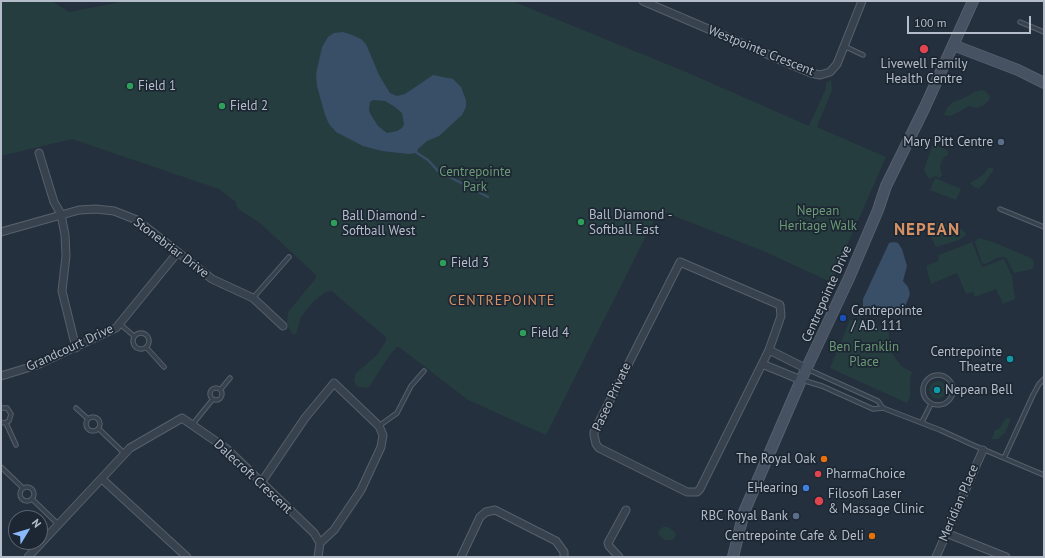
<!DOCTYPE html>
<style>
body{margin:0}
#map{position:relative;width:1045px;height:558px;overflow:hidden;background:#24303e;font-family:"PT Sans",sans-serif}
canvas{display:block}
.frame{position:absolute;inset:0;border:2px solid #b4bdc9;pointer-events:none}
.north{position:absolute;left:8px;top:510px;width:40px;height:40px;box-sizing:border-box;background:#1d2733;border:1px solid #59636f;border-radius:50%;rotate:52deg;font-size:11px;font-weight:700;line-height:16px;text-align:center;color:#b4bdc9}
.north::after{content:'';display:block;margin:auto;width:14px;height:18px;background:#8ab8f8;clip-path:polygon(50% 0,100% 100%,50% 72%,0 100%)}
.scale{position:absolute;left:907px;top:16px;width:124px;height:18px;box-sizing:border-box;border:2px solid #b4bdc9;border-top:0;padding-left:5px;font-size:12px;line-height:14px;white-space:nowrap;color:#b4bdc9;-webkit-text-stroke:3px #1d2733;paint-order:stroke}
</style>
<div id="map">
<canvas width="1045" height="558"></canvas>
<div class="frame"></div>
<div class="north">N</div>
<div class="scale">100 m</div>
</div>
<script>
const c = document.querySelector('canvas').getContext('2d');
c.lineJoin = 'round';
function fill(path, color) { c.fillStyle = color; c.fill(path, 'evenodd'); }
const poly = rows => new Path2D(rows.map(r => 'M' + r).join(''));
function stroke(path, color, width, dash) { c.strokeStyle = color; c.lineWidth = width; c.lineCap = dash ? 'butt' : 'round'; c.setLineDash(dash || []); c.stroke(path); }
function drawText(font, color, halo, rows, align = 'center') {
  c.font = font + ' "PT Sans",sans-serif'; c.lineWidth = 3.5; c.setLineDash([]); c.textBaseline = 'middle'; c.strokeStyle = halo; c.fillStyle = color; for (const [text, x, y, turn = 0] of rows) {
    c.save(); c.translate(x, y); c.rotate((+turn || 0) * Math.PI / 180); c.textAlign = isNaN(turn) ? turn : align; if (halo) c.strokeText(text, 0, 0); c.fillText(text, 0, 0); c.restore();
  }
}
fill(poly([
 [1,1,52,1,69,12,126,1,512,1,686,72,809,126,826,88,826,83,831,80,832,90,817,127,886,157,831,282,763,251,659,210,546,435,468,400,399,347,397,347,389,356,370,386,367,388,359,387,356,385,354,381,356,373,377,355,386,341,386,337,350,307,332,291,326,292,314,301,301,317,296,334,292,334,287,324,288,312,316,278,316,275,260,223,240,210,237,207,236,202,219,189,72,139,1,156],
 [981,90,985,91,990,96,989,100,984,105,977,108,969,106,951,116,944,115,947,108,953,102,964,98,974,92],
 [936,145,948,151,948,155,945,156,941,163,940,167,942,175,940,178,936,176,929,179,925,172,924,169,932,147],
 [989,167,994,169,993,171,984,184,978,189,973,186,970,183,983,175],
 [935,178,961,189,956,200,930,190],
 [937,222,958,227,965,232,966,235,959,240,936,247,929,233,931,226,934,223],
 [978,238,993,242,1031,258,1033,261,1034,265,1032,269,1014,273,1007,259,1004,257,996,258,986,264,982,263,975,242],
 [972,242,982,267,1004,259,1012,276,1015,299,1003,304,996,289,975,297,973,292,966,294,957,273,931,284,926,266,938,261,939,255],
 [850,320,860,320,889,331,889,347,894,356,901,366,912,372,910,378,910,397,907,403,830,368],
 '929 390a9 9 0 1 1 18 0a9 9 0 1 1-18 0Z',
 [1006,418,1009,418,1011,419,1005,433,998,439,992,439,995,430,999,429],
 [663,527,668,527,675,532,676,535,673,540,665,540,661,537,658,533,659,530]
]), '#263d3f');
fill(poly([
 [343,32,352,35,361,39,366,44,379,75,385,85,390,93,397,96,405,94,433,75,453,79,461,87,466,100,466,107,462,115,439,136,427,141,418,149,417,153,409,154,382,151,363,146,336,132,329,124,325,115,317,86,316,74,322,47,328,37,334,33],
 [373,100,385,101,395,107,402,113,404,124,402,128,397,131,387,133,378,126,371,115,369,110,370,102],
 [894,242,898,243,902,249,907,266,903,281,908,287,910,294,905,307,900,312,891,315,881,315,863,307,863,299,889,243]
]), '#394e67');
stroke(poly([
 [417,153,428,160,438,171,488,197]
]), '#394e67', 2.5);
const lane = poly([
 [1020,22,1044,32],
 [844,46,863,55],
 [1000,209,1044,227],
 [253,298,289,257],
 [120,324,134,336],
 '133 341a8 8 0 1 1 16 0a8 8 0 1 1-16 0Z',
 [146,347,164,367],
 [807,369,878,401,883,408,940,430,973,445,1044,475],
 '923 390a15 15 0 1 1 30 0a15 15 0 1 1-30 0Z',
 [802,380,822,386,873,409,883,408],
 '210 394a6 6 0 1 1 12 0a6 6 0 1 1-12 0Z',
 [221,389,230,378],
 [1,408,7,408,11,414,9,421,4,423,1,422],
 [76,408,88,419],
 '86 424a7 7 0 1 1 14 0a7 7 0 1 1-14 0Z',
 [922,422,931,404],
 [6,423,16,445],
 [192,425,213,399],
 [379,426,397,413,411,386,424,371],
 [99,429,125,454],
 [1004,458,1033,395,1039,384,1044,379],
 [1,467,23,488],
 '20 494a7 7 0 1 1 14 0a7 7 0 1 1-14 0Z',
 [32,499,58,524]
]);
const street = poly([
 [643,1,811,73,820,75,830,72,837,64,862,1],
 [39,153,54,202,61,214,65,235,66,256,62,291,76,348],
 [1,232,79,210,96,209,114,211,137,220,212,279,253,298,283,326],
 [680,262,780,305,781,316,769,350,700,489,697,492,687,492,599,448,596,444,594,435,594,432,680,262],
 [769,350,807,369],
 [762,364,801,380],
 [1,376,37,365,116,328,178,252],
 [102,479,187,557],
 [261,483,305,418,334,383,379,426,383,435,381,447,361,490,334,530,320,543],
 [946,533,1006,557],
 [28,557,130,448,182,418,227,449,314,533,320,543,318,557],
 [461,557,480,517,486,512,495,510,556,541,564,552,564,557],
 [619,557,609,546,608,543,626,510],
 [936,557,983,450]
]);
const secondary = poly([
 [953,45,1018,70,1044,83],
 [733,557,744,512,801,380,849,278,878,210,886,186,924,109,973,1]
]);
stroke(lane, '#56606c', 5.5);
stroke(street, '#56606c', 9);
stroke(secondary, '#56606c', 12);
stroke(lane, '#38424e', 3.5);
stroke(street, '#38424e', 7);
stroke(secondary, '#465161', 10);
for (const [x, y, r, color] of [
 [924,49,5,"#e0444e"],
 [130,86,4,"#2e9e5b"],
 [222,106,4,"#2e9e5b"],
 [1001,142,4,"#5c6f8a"],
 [581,222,4,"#2e9e5b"],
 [334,223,4,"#2e9e5b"],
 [443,263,4,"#2e9e5b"],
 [843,318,4,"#1a4fb4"],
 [523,333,4,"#2e9e5b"],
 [1010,359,4,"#0f9aa8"],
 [937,390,4,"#0f9aa8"],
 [824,459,4,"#e8710a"],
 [818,474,4,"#e0444e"],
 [806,488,4,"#3f7fe0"],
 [819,501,5,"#e0444e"],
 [796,516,4,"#5c6f8a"],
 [872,536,4,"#e8710a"]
]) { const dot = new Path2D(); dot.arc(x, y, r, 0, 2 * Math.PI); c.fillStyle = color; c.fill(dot); stroke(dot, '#1d2733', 1.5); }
drawText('13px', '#b4bdc9', '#1d2733', [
 ["Westpointe Crescent",761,51,22],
 ["Stonebriar Drive",171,248,37],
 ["Centrepointe Drive",827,294,-66],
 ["Grandcourt Drive",70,348,-25],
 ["Paseo Private",612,397,-65],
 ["Dalecroft Crescent",253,477,43],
 ["Meridian Place",959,503,-67]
]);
drawText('13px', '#b4bdc9', '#1d2733', [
 ["Livewell Family",924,64,"center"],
 ["Health Centre",924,79,"center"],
 ["Field 1",138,86],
 ["Field 2",230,106],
 ["Mary Pitt Centre",993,142,"right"],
 ["Ball Diamond -",589,215],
 ["Softball East",589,230],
 ["Ball Diamond -",342,216],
 ["Softball West",342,231],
 ["Field 3",451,263],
 ["Centrepointe",851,311],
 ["/ AD. 111",851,326],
 ["Field 4",531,333],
 ["Centrepointe",1002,352,"right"],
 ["Theatre",1002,367,"right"],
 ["Nepean Bell",945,390],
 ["The Royal Oak",816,459,"right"],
 ["PharmaChoice",826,474],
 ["EHearing",798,488,"right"],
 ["Filosofi Laser",828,494],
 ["& Massage Clinic",828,509],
 ["RBC Royal Bank",788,516,"right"],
 ["Centrepointe Cafe & Deli",864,536,"right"]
], 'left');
drawText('13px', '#6b9a75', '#1d2733', [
 ["Centrepointe",475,172],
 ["Park",475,187],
 ["Nepean",818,211],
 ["Heritage Walk",818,226],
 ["Ben Franklin",864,347],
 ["Place",864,362]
]);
c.letterSpacing = '1px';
drawText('14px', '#d59163', '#1d2733', [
 ["CENTREPOINTE",502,301]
]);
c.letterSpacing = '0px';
c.letterSpacing = '1px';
drawText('bold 17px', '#d59163', '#1d2733', [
 ["NEPEAN",927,230]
]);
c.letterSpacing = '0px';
</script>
